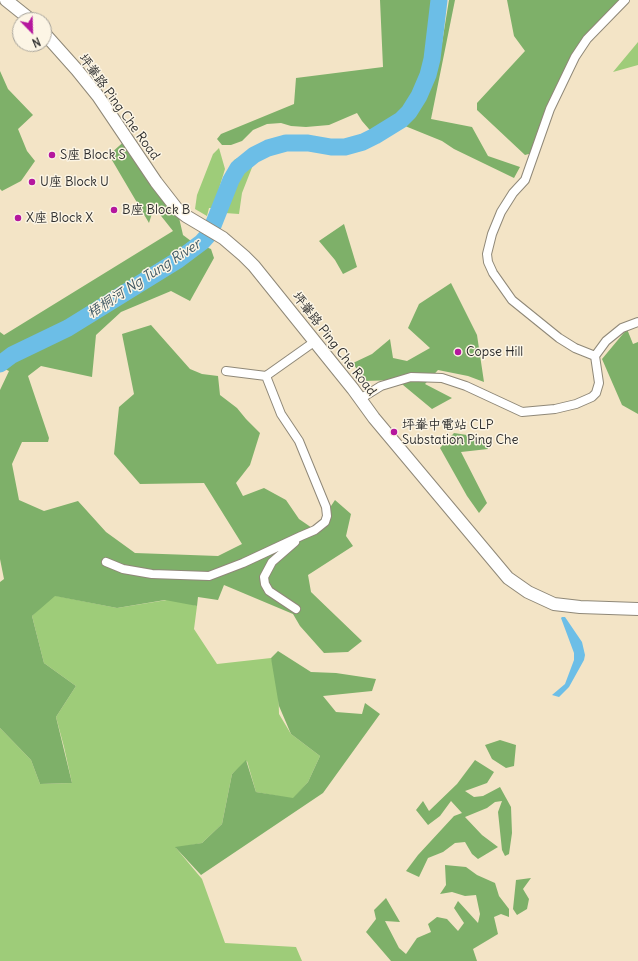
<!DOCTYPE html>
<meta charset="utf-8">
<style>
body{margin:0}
#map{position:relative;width:638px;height:961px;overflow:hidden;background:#f3e4c6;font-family:Delius,sans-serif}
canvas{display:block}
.north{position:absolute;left:12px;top:12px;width:40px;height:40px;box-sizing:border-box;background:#fcf5e5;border:1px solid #a8a49b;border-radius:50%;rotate:157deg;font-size:11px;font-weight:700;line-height:16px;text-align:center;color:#2b2b2b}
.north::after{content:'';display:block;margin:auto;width:14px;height:18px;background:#b5179e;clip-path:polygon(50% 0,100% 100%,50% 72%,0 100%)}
</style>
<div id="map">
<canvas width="638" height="961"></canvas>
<div class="north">N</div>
</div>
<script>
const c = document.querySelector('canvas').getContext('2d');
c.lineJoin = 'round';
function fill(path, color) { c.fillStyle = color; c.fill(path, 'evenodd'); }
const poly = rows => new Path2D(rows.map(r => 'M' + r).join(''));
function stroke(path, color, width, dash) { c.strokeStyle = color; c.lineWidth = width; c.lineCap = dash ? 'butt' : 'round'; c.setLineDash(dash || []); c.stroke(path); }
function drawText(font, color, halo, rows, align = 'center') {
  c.font = font + ' Delius,"LXGW WenKai TC",sans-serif'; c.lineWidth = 3; c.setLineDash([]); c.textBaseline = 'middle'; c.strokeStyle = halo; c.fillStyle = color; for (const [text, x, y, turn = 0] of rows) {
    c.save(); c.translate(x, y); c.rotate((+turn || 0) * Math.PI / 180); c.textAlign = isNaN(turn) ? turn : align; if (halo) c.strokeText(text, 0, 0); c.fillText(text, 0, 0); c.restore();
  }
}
fill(poly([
 [638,42,638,65,613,72],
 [300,140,321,143,318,152,292,149,281,151,264,157,253,165,242,193,239,214,225,213,230,190,226,182,234,160,252,150,276,142],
 [219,148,225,169,213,208,209,208,207,216,195,209,197,195,213,154],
 [52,595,117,608,173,599,197,606,194,629,217,664,271,658,278,677,279,714,291,734,320,756,308,782,293,799,256,792,247,761,232,774,222,824,202,843,176,848,202,879,225,943,296,947,302,961,0,961,0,728,31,760,40,784,72,783,64,747,56,717,76,686,44,663,32,616]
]), '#9ecc79');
fill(poly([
 [380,0,439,0,432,59,428,75,419,96,409,112,401,120,375,136,362,121,357,113,329,125,306,127,291,126,281,123,267,124,253,130,242,141,231,145,222,145,217,139,221,134,294,104,296,78,383,67],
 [449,0,455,0,431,119,472,127,488,156,520,167,514,178,454,149,442,141,405,126,418,108,425,101,442,43],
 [507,0,630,0,578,52,536,152,525,155,477,110,477,103,525,51,514,36],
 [0,71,8,89,33,115,18,129,27,151,35,161,21,181,2,191,0,189],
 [129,137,177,209,183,235,191,241,211,249,214,258,190,301,171,291,121,312,96,335,92,377,41,366,28,376,49,438,48,442,22,442,12,464,19,500,44,511,78,501,106,532,135,553,218,556,242,544,204,483,140,484,114,454,119,407,134,394,122,334,151,325,190,369,202,374,218,376,220,395,237,408,246,419,260,433,250,465,236,483,243,496,264,488,286,500,299,519,315,530,335,500,351,514,346,536,353,546,308,575,311,592,362,641,348,652,324,653,300,626,293,614,224,585,218,600,198,597,197,606,165,600,117,608,55,596,32,616,44,663,76,686,56,717,72,783,40,784,31,760,0,728,0,582,4,579,0,559,0,390,9,371,0,367,0,332,4,335,173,231,154,207,149,223,109,155],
 [344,224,357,267,343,274,335,260,319,241],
 [451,283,477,335,484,382,468,376,438,370,425,384,452,398,432,409,397,380,364,381,353,363,372,354,390,339,393,358,407,361,430,348,408,328,419,304],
 [627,329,633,344,638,342,638,414,622,405,602,359],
 [454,433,486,438,488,449,461,452,487,503,479,513,467,496,440,448],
 [278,651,311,672,336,673,376,679,372,691,323,696,336,712,362,714,365,703,380,714,323,793,201,875,175,847,202,843,222,824,232,774,246,760,256,792,293,798,308,782,320,756,291,734,279,706,271,658],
 [500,740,516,745,514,766,506,768,492,759,485,745],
 [475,760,494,772,487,783,465,791,474,797,483,796,500,787,511,807,512,833,509,854,505,856,502,850,498,812,502,801,495,802,487,808,465,817,482,835,498,847,478,859,472,854,465,842,455,843,443,852,428,858,419,877,406,871,418,855,454,816,462,813,451,801,440,816,428,825,416,810,423,801,429,811,457,784],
 [445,865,466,867,477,875,495,883,499,896,509,909,509,917,501,914,494,917,498,934,473,949,477,961,391,961,366,932,376,919,374,910,386,898,400,922,385,921,399,948,406,954,417,938,431,932,428,924,437,917,447,919,458,931,464,923,454,908,458,901,478,923,480,914,476,895,465,896,452,892,440,894,446,885],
 [531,878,523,889,529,899,527,909,517,915,513,909,516,880]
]), '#7eb069');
fill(poly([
 [562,617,565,617,582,642,585,655,584,660,569,687,559,697,552,695,565,684,574,660,574,653,561,618]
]), '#6cbee7');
stroke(poly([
 [0,364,12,355,68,328,178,260,202,242,210,233,231,180,238,168,254,155,268,148,286,143,308,143,331,147,345,147,363,142,375,136,401,120,409,112,419,96,428,75,432,59,439,0]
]), '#6cbee7', 17);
const street = poly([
 [595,356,575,348,559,338,512,300,493,273,488,262,487,254,492,234,501,212,513,193,525,180,550,109,575,57,587,39,625,0],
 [226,371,266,376],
 [360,399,381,386,411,377,442,378,466,386,522,412,555,409,576,404,592,397,596,393,599,383,595,356,606,341,622,328,638,322],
 [295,542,272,562,264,577,265,584,269,591,296,609],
 [106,562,123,569,152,574,209,576,243,563,301,536,315,530,325,522,327,516,326,507,299,441,281,414,266,376,314,342]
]);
const secondary = poly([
 [6,0,31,20],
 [44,33,77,70,98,96,156,182,177,209,186,216,223,238,244,256,254,266,353,389,374,418,508,578,528,592,554,604,580,607,638,609]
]);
stroke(street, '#8f8878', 10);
stroke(secondary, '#8f8878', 14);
stroke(street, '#fff', 8);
stroke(secondary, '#fff', 12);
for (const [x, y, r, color] of [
 [52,155,4,"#b5179e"],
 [32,182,4,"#b5179e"],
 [114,210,4,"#b5179e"],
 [18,218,4,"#b5179e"],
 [458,352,4,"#b5179e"],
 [394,432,4,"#b5179e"]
]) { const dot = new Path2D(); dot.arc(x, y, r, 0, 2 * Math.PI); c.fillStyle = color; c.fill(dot); stroke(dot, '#fcf5e5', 1.5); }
drawText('13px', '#2b2b2b', '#fcf5e5', [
 ["坪輋路 Ping Che Road",119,107,54],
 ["坪輋路 Ping Che Road",334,344,52]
]);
drawText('13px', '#2b2b2b', '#fcf5e5', [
 ["S座 Block S",60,155],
 ["U座 Block U",40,182],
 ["B座 Block B",122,210],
 ["X座 Block X",26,218],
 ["Copse Hill",466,352],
 ["坪輋中電站 CLP",402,425],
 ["Substation Ping Che",402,440]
], 'left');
drawText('italic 14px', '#3e5763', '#fcf5e5', [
 ["梧桐河 Ng Tung River",144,279,-33]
]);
</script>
